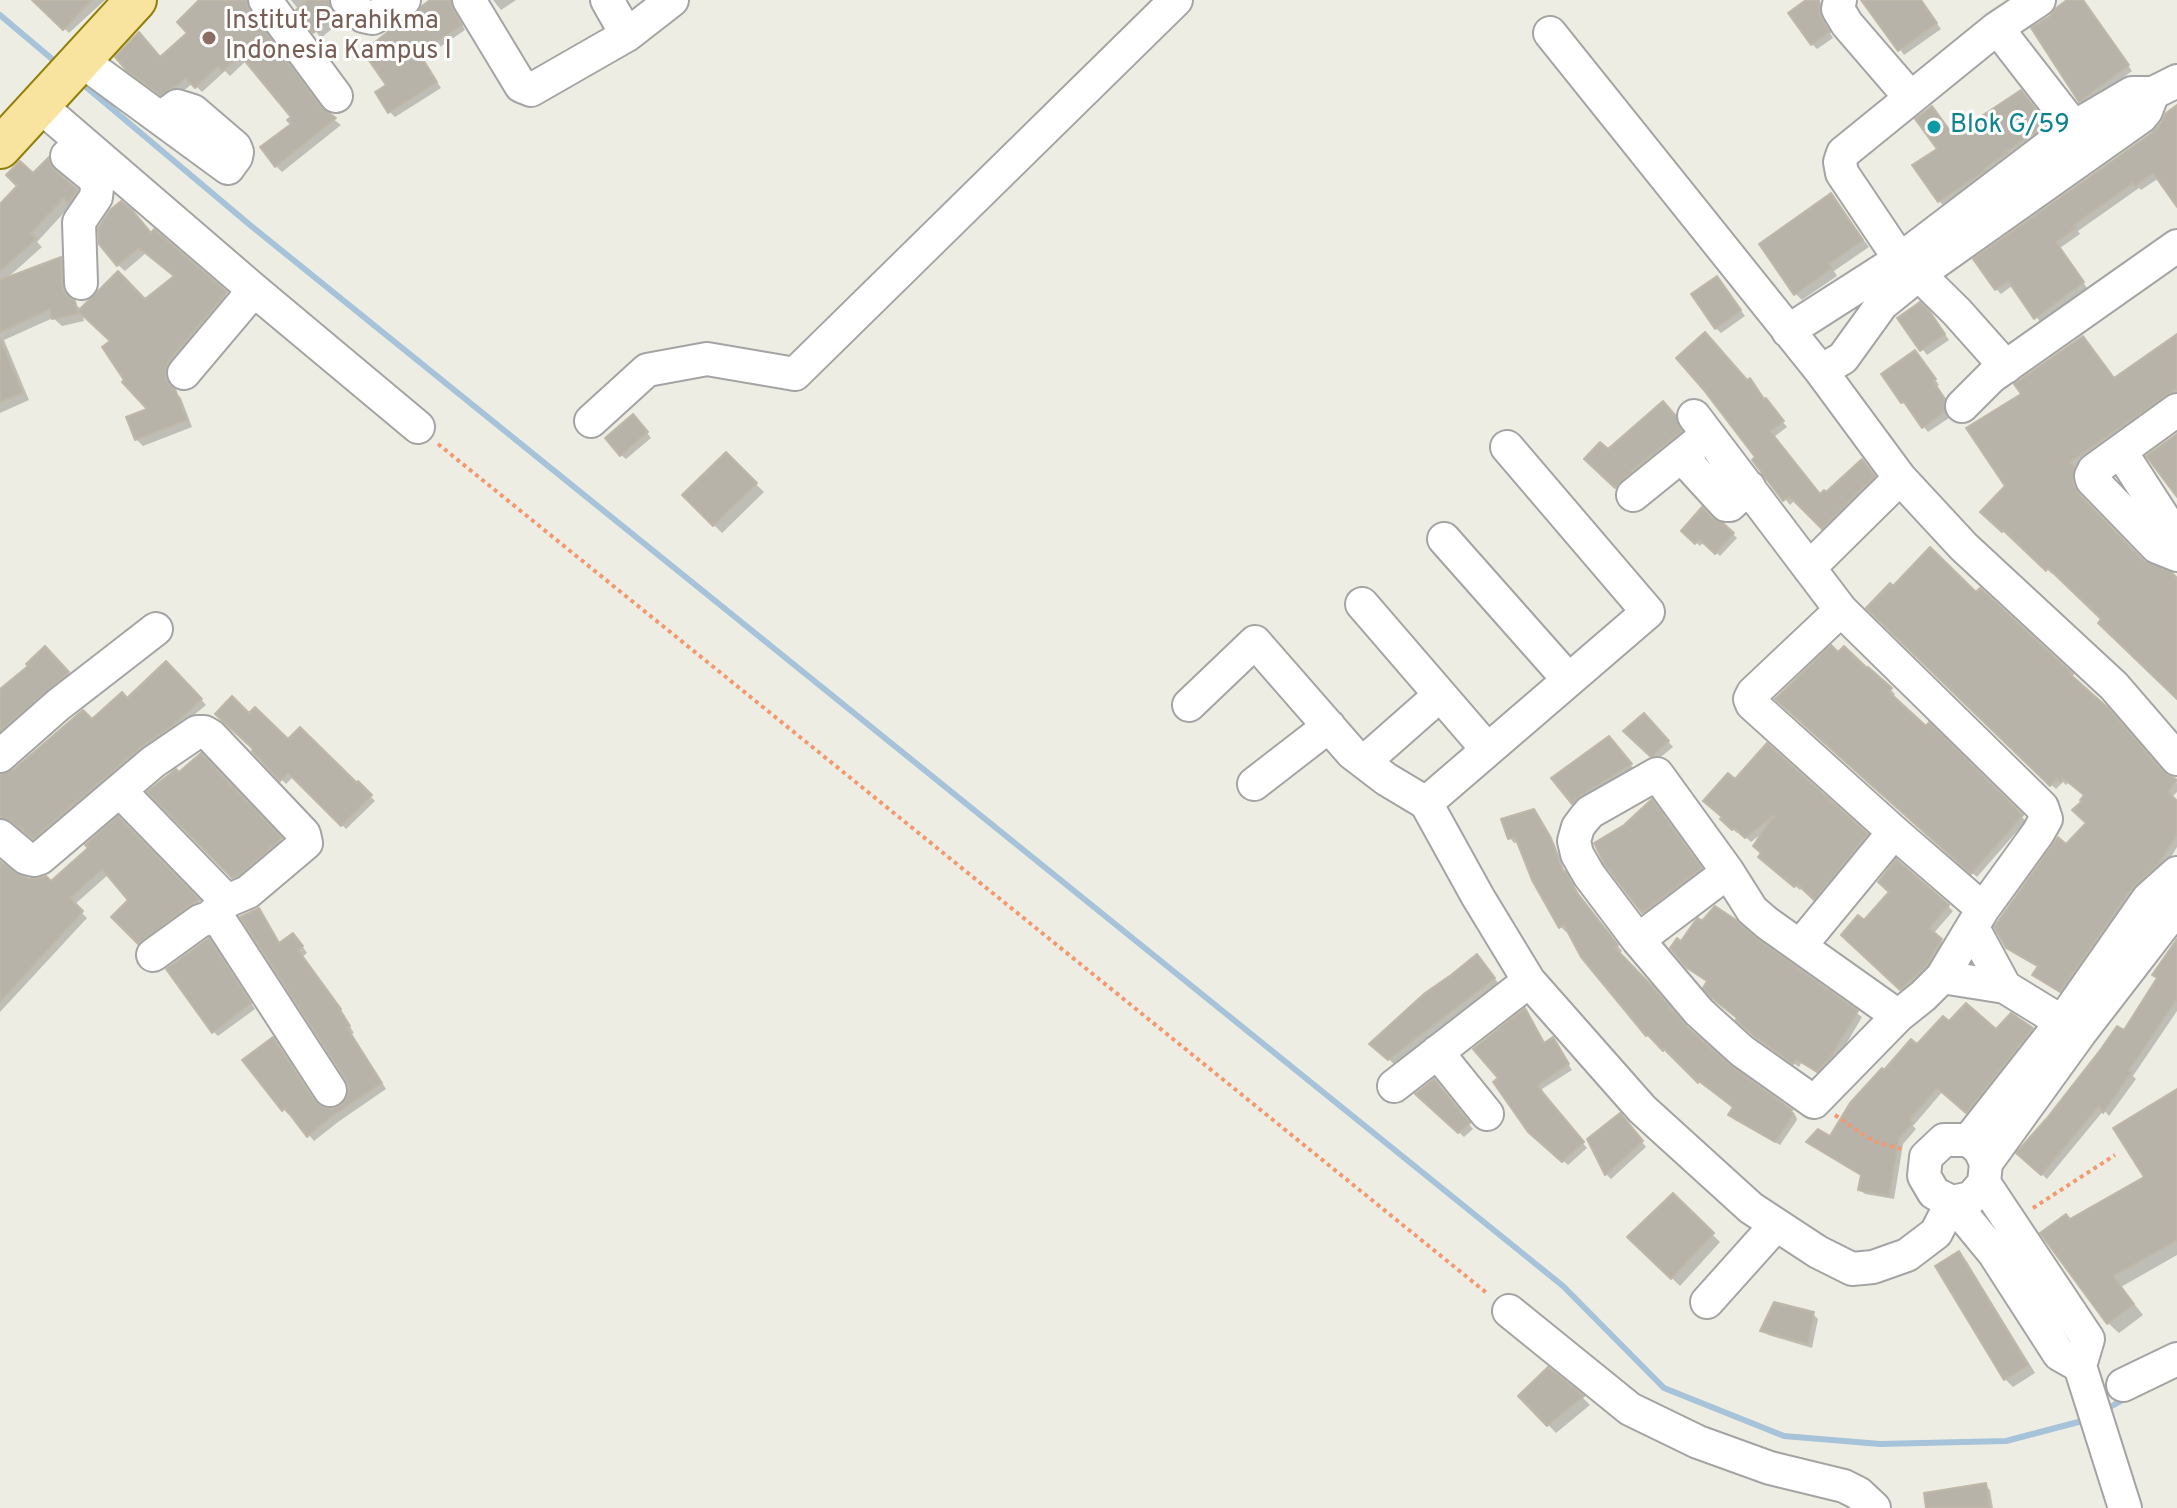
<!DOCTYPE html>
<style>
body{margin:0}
canvas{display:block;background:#eeede4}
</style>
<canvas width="2177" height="1508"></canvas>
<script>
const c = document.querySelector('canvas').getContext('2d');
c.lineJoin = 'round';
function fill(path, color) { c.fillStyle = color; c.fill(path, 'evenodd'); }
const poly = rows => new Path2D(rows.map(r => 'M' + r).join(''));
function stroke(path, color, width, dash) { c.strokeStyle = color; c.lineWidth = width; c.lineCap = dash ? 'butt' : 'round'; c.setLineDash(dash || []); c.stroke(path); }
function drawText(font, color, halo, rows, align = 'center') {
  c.font = font + ' Overpass,sans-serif'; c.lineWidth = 6; c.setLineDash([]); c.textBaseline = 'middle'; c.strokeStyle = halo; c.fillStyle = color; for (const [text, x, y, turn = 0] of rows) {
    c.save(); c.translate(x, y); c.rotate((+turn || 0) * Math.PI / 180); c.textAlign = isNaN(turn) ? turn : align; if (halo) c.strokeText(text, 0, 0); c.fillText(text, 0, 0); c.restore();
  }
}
fill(poly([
 [35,0,105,0,69,33],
 [202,0,253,0,251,10,255,19,323,111,341,125,282,172,276,166,294,118,247,60,230,76,225,71,202,92,193,83,181,93,168,100,136,76,161,59,190,33],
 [291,0,330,0,334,5,334,14,340,22,321,38],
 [434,0,456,0,454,8,465,30,422,59,441,88,395,117,390,112,389,85,416,17],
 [493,0,516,0,501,10],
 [1810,0,1818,0,1825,8,1826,26,1833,38,1817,49,1812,44],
 [1865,0,1917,0,1928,11,1941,29,1904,55],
 [2071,0,2082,0,2132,71,2085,106,2080,101],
 [2026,97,2050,129,1989,175,1944,206,1939,201,1940,149,1954,137],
 [2177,109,2177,204,2159,178,2141,190,2139,188,2078,231,2080,234,2060,248,2087,288,2041,323,2013,285,2001,294,1996,289],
 [49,160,55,166,56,173,84,199,72,204,37,242,42,247,5,280,61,259,68,266,69,293,71,300,82,310,145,302,176,277,146,253,125,271,118,265,155,232,232,300,171,376,172,389,181,398,192,427,143,446,136,439,150,410,126,380,113,342,82,312,84,321,62,326,53,318,4,340,29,400,0,413,0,207],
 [1831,196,1869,247,1834,271,1837,276,1802,300,1796,294],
 [1717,278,1745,316,1721,333,1716,328],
 [1900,319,1935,320,1949,340,1927,355],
 [2177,336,2177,396,2074,468,2079,473,2077,487,2083,501,2143,562,2177,581,2177,697,2104,619,2055,572,2052,574,2010,533,2008,535,1983,512,2114,380],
 [1920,357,1939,385,1936,387,1949,405,1949,418,1928,432,1903,402],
 [1765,401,1787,427,1774,437,1821,496,1867,466,1879,482,1828,532,1795,500,1790,505,1754,461,1758,458],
 [1663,404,1680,423,1686,437,1621,492,1587,459,1608,452],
 [638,421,651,438,626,459,621,455],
 [726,455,764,492,722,533,685,496],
 [1712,520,1723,525,1737,538,1720,556,1704,542,1700,546,1684,531],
 [1869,608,2177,783,2177,792,2171,798,2177,803,2177,847,2164,869,2066,995,2040,980,2039,968,2013,953,2007,947,2066,847,2088,823,2084,802,2086,796,2069,782,2066,785,2063,782,2056,789],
 [45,649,73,679,0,740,0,692,31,667],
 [166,663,206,705,39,843,19,826,11,822,3,822,0,820,0,776,3,777,127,700],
 [1891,690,1895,694,1892,698,1926,728,1929,725,2026,821,1977,877,1777,699],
 [1644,715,1673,747,1657,760,1626,732],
 [249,716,357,786,358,784,375,801,346,829,294,776,286,784,254,751],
 [1612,742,1634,769,1584,799,1576,806,1554,779],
 [1767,746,1871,840,1819,903,1802,888,1800,890,1779,872,1765,831,1751,842,1739,831,1737,833,1722,819,1735,782],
 [200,755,284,844,237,881,150,792,179,774],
 [1656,806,1705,874,1648,917,1643,912],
 [1533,811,1538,816,1555,845,1566,875,1582,901,1622,951,1619,955,1689,1032,1730,1068,1796,1116,1797,1120,1780,1145,1735,1120,1730,1115,1735,1107,1704,1086,1670,1053,1569,930,1566,932,1561,927,1534,879,1519,842,1514,843,1510,838],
 [118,819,204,907,145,948,114,917,131,901,109,874,74,905,87,918,0,1012,0,863,20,878,51,884],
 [1892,892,1948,906,1953,911,1933,934,1946,946,1932,970,1906,994,1844,935,1864,923],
 [258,910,264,916,280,945,299,941,307,953,302,957,345,1016,344,1017,354,1033,352,1034,386,1089,338,1122,314,1141,291,1113,289,1115,283,1109,245,1060,319,1107,332,1111,342,1107,349,1099,351,1088],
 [1755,940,1862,1017,1835,1063,1822,1076,1802,1062,1799,1067,1761,1041,1709,982,1688,967,1682,943],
 [2177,943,2177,1011,2133,1076,2136,1079,2109,1116,2104,1110,2047,1179,2019,1153,2124,1033,2159,978],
 [213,946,255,1009,218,1036,213,1031],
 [1482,962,1499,984,1394,1064,1372,1044],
 [1525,1011,1546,1044,1552,1039,1572,1070,1542,1089,1543,1091,1541,1093,1587,1148,1568,1165,1536,1137,1501,1078],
 [2011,1015,2037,1034,1972,1117,1943,1091,1913,1126,1916,1129,1903,1144,1894,1199,1865,1194,1860,1190,1862,1176,1831,1139,1884,1073,1949,1024,1996,1032],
 [1439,1086,1473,1129,1464,1137,1418,1094],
 [2177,1091,2177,1255,2121,1287,2143,1315,2119,1333,2108,1323,2071,1221,2147,1178],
 [1625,1120,1646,1147,1611,1179,1606,1174,1589,1140],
 [1673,1196,1720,1242,1680,1286,1630,1237],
 [1959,1253,1967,1262,2035,1373,2013,1387,2005,1379],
 [1813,1314,1818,1319,1812,1348,1768,1335,1763,1331],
 [1521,1396,1582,1397,1590,1405,1556,1433],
 [1985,1485,1990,1490,1993,1508,1928,1508]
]), '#0003');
stroke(poly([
 [0,15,58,64],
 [79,81,250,225,1563,1286,1664,1388,1784,1436,1880,1444,2006,1441,2086,1420],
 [2103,1411,2128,1397]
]), '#a6c3da', 6);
const building = poly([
 [32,0,92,0,63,30,32,0],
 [199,0,246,0,250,11,321,107,336,118,275,167,260,147,291,124,287,120,291,117,240,55,222,72,218,66,195,88,186,78,175,87,160,95,127,71,115,57,139,32,160,57,187,33,177,22,199,0],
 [308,0,329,0,329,6,336,16,313,33,296,10,308,0],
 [430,0,450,0,453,10,462,25,419,53,437,82,388,113,375,92,386,85,363,52,390,30,414,16,422,6,430,0],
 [1806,0,1819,0,1821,18,1830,32,1811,45,1788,13,1806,0],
 [1861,0,1921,0,1937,23,1898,51,1861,0],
 [2067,0,2083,0,2129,65,2079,102,2031,28,2050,16,2056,8,2067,0],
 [2021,90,2047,123,2006,152,2007,153,1985,168,1986,170,1938,202,1912,165,1937,149,1915,119,1932,106,1953,135,2021,90],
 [2177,105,2177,207,2153,173,2135,186,2133,183,2074,225,2076,228,2056,242,2084,282,2034,319,2008,281,1995,290,1973,259,2152,133,2161,123,2166,113,2177,105],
 [49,157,50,163,54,170,78,190,68,204,63,199,31,233,36,239,0,271,0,204,17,186,6,175,20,161,33,173,49,157],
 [1831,193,1863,240,1829,264,1832,268,1794,295,1759,244,1831,193],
 [121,201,132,210,151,233,154,229,227,292,169,361,166,369,166,380,175,389,187,420,135,440,126,417,147,409,122,382,124,380,102,347,110,341,78,311,118,271,145,299,174,276,139,248,117,266,99,244,98,228,110,210,121,201],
 [61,257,62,284,65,294,75,301,78,314,52,319,50,309,0,332,0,280,61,257],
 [1717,276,1741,310,1715,329,1691,294,1717,276],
 [1920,302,1930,312,1945,334,1920,351,1897,318,1920,302],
 [1705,332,1747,380,1750,378,1764,399,1766,398,1784,421,1770,431,1820,494,1824,490,1826,492,1862,459,1875,476,1822,529,1789,496,1783,501,1752,460,1755,457,1703,389,1676,358,1705,332],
 [2177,334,2177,388,2070,462,2075,466,2073,481,2078,493,2144,561,2172,573,2177,578,2177,699,2098,623,2101,619,2048,568,2046,571,2003,530,2002,532,1980,512,2005,486,1966,428,2021,394,2014,384,2083,336,2114,378,2177,334],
 [0,339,23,393,0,402,0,339],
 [1915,350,1936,379,1933,381,1945,399,1944,412,1922,428,1904,402,1901,403,1881,374,1915,350],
 [1663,401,1675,415,1682,431,1634,469,1615,488,1584,459,1600,442,1608,449,1663,401],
 [633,414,648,432,620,456,605,438,633,414],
 [2177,434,2177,497,2146,456,2177,434],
 [726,452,757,483,713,526,682,495,726,452],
 [1702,507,1712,518,1724,524,1734,533,1715,554,1699,539,1695,544,1681,531,1702,507],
 [1930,547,1976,592,1980,588,2073,674,2071,675,2108,708,2163,771,2177,780,2168,792,2177,801,2177,834,2159,864,2132,888,2060,992,2032,975,2038,966,2006,948,1994,927,2058,837,2066,844,2086,823,2072,810,2081,802,2080,800,2084,795,2063,778,2060,782,2057,778,2050,786,1866,608,1890,583,1893,586,1930,547],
 [1831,645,1838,652,1844,646,1867,668,1868,667,1892,688,1889,692,1926,726,1929,722,2023,815,1971,874,1775,699,1831,645],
 [45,646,69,672,0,731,0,689,28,666,26,664,45,646],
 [166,661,202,699,172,726,141,747,33,839,12,822,0,817,0,774,13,770,83,710,92,719,122,692,127,698,166,661],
 [232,696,249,713,255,707,288,739,300,727,357,783,358,781,372,795,341,826,288,773,280,781,252,751,253,749,215,714,232,696],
 [1644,713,1669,741,1651,757,1623,731,1644,713],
 [1609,736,1632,764,1581,795,1572,804,1551,778,1609,736],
 [1767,743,1868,834,1814,900,1797,884,1794,887,1758,857,1761,853,1753,846,1774,815,1745,838,1734,828,1732,830,1720,819,1722,817,1703,801,1728,773,1735,779,1767,743],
 [201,753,282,838,238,876,232,878,147,792,176,769,179,772,201,753],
 [1652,799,1702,868,1642,913,1605,865,1594,843,1624,825,1652,799],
 [1534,809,1551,838,1563,872,1565,871,1578,894,1618,945,1615,948,1651,985,1687,1027,1731,1066,1792,1110,1791,1112,1794,1114,1775,1142,1728,1115,1733,1107,1699,1081,1698,1083,1664,1049,1663,1051,1648,1035,1646,1036,1581,957,1564,925,1559,928,1532,880,1515,837,1508,839,1501,819,1534,809],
 [118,816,200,900,189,906,138,944,111,917,128,900,102,869,70,898,83,911,0,1002,0,861,21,876,30,879,46,876,51,881,88,848,85,845,118,816],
 [1896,859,1949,905,1929,928,1942,939,1927,965,1900,990,1841,935,1858,915,1864,920,1889,892,1878,882,1896,859],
 [1715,906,1736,920,1756,938,1858,1011,1830,1058,1817,1072,1796,1059,1793,1064,1754,1036,1736,1020,1737,1018,1713,999,1703,988,1707,981,1687,968,1670,948,1677,938,1681,941,1695,921,1698,918,1702,921,1715,906],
 [259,908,279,943,293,933,303,946,298,950,341,1009,340,1010,350,1026,347,1028,382,1083,332,1116,307,1137,285,1108,282,1111,242,1060,273,1037,314,1100,321,1106,332,1109,341,1105,347,1098,349,1088,346,1080,240,917,259,908],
 [209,938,251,1003,212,1033,166,969,209,938],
 [2177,939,2177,999,2129,1070,2132,1072,2103,1113,2099,1106,2041,1175,2016,1153,2047,1118,2101,1049,2117,1026,2124,1030,2157,978,2152,975,2177,939],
 [1477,954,1495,978,1388,1060,1369,1044,1425,993,1451,975,1477,954],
 [1966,1003,1996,1029,2011,1013,2033,1028,1966,1113,1937,1088,1909,1120,1913,1123,1899,1138,1889,1196,1858,1190,1861,1175,1806,1142,1818,1129,1830,1136,1850,1103,1882,1068,1884,1070,1911,1039,1917,1044,1943,1016,1949,1021,1966,1003],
 [1525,1008,1544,1043,1553,1037,1569,1064,1539,1084,1540,1085,1538,1087,1584,1142,1562,1162,1528,1132,1493,1082,1498,1078,1473,1049,1525,1008],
 [1434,1079,1470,1123,1458,1133,1415,1094,1434,1079],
 [2177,1089,2177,1240,2113,1276,2134,1304,2107,1324,2040,1233,2066,1214,2070,1219,2144,1177,2113,1128,2177,1089],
 [1620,1113,1643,1141,1605,1175,1587,1139,1620,1113],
 [1673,1193,1714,1233,1671,1279,1627,1237,1673,1193],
 [1959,1251,2028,1365,2004,1380,1935,1266,1959,1251],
 [1774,1302,1814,1312,1808,1344,1760,1331,1774,1302],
 [1548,1367,1584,1396,1547,1426,1518,1396,1548,1367],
 [1986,1483,1990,1508,1926,1508,1924,1493,1986,1483]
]);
fill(building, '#b8b3a9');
stroke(building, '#bfb7a7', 2);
const minor = poly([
 [265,0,336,96],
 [347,0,363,16,373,18,404,0],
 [469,0,521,86,531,90,627,35,672,0],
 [607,0,627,35],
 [1840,0,1838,9,1847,24,1910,97],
 [1997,28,2039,0],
 [1550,33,1821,371,1900,478,1964,547,2114,686,2177,759],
 [82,61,228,168,236,157,237,152,235,147,193,111,177,106,161,118],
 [39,105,254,290,418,427],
 [67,156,95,179,97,188,96,197,79,222,81,283],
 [1788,331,1902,258,2074,127,2132,93,2153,93,2177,81],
 [2006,367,1957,312,1893,249,1842,173,1840,162,1843,153,1997,28,2074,127],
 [1821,371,1843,358,1882,304,1919,274,2141,117,2146,111,2153,93],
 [184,373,254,290],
 [1962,406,1991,377,2177,246],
 [2177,410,2094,470,2091,476,2092,480,2157,547,2177,555],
 [1694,416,1841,610,2042,807,2046,819,2038,833,1983,909,1942,977,1923,996,1898,1016,1814,1102,1742,1051,1699,1012,1638,940,1589,875,1577,854,1574,841,1578,827,1584,819,1590,812,1657,774,1728,872,1752,910,1767,923,1898,1016],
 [591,421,647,370,707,359,795,374,1176,0],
 [1507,447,1648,612,1426,803,1478,897,1529,981,1642,1109,1751,1208,1818,1252,1852,1269,1873,1267,1907,1255,1936,1233,1952,1202,1994,1253,2059,1354,2080,1366],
 [2121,452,2174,534,2177,555],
 [1681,456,1726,505,1730,505,1749,487],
 [1633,495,1696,444],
 [1444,539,1568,679],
 [1809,568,1900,478],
 [1362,604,1487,749],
 [1841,610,1753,693,1750,699,1752,704,1894,832,1983,909],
 [1189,705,1255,642,1352,753,1386,779,1426,803],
 [0,756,58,705,156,629],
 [1364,762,1440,695],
 [1254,784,1329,726],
 [120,791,227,901],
 [0,836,26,858,34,860,40,858,153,762,197,732,204,732,211,736,304,834,306,843,248,892,227,901,209,918,200,921,153,955],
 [215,913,330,1090],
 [1973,928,2005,987],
 [1638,940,1728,872],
 [1800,946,1894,832],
 [1942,977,2005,987,2080,1033],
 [1437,1052,1487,1114],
 [1394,1086,1529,981],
 [1969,1140,2062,1022,2148,899,2177,873],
 [1986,1163,2080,1033,2171,915,2177,910],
 [1984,1183,1971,1198,1952,1202,1934,1193,1924,1176,1926,1157,1944,1140,1969,1140,1980,1150,1986,1163,1984,1183,2088,1339,2080,1366,2125,1508],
 [1707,1302,1776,1225],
 [1509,1311,1630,1409,1698,1442,1770,1468,1844,1486,1858,1493,1874,1508],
 [2123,1385,2177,1359]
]);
const major = poly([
 [0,148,136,0]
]);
stroke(minor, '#a4a4a4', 36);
stroke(major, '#908007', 44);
stroke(poly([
 [438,444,1488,1294],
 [1835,1115,1873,1141,1901,1149],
 [2033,1208,2115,1155]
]), '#f39970', 4, [4, 4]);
stroke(minor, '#fff', 32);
stroke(major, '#f8e49f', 40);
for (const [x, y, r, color] of [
 [209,38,8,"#8d6e63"],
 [1934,127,8,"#0f9aa8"]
]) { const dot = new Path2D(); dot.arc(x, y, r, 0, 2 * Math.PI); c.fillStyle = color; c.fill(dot); stroke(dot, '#fff', 3); }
drawText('26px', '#785e54', '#fff', [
 ["Institut Parahikma",225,23],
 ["Indonesia Kampus I",225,53]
], 'left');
drawText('26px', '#0d838f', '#fff', [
 ["Blok G/59",1950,127]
], 'left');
</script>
